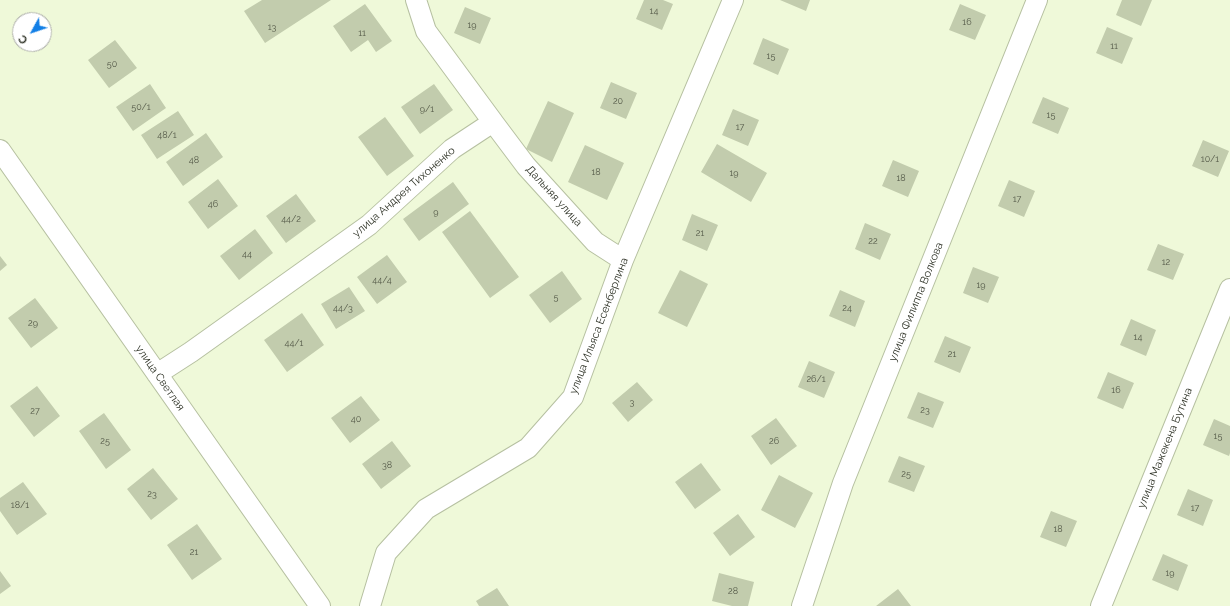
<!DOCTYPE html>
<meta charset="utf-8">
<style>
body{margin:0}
#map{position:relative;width:1230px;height:606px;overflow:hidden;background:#eff9d9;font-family:Raleway,sans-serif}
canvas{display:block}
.north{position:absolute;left:12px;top:12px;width:40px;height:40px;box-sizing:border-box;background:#fff;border:1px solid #acada9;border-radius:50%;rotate:230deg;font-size:11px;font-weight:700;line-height:16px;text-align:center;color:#2f3327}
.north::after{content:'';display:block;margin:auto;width:14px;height:18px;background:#127fe6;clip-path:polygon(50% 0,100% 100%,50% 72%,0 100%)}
</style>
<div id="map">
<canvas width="1230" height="606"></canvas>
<div class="north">С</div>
</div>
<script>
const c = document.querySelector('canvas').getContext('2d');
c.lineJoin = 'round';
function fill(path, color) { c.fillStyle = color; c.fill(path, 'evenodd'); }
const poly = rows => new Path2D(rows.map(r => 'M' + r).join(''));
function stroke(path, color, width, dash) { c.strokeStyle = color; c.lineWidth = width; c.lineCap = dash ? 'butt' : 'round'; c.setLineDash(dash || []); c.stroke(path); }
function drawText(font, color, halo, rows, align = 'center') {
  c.font = font + ' Raleway,sans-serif'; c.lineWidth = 4; c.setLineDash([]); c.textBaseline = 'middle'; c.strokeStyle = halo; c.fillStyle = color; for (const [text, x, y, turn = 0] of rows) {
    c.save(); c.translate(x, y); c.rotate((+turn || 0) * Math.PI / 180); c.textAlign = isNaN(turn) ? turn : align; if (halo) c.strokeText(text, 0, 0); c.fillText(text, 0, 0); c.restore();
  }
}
fill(poly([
 [262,0,331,0,265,43,244,11],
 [644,0,663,0,673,4,662,30,636,19],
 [780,0,810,0,806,11],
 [1122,0,1152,0,1141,26,1116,15],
 [365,4,392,41,376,52,368,40,351,52,333,26],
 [960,4,986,15,975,40,949,30],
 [465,7,491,18,480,44,454,33],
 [1107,27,1133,38,1122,64,1096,53],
 [763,38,789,49,778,75,753,64],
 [115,40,137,68,109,88,88,60],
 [611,82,637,93,626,119,600,108],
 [150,84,166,108,133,131,116,107],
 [434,84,453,110,420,134,401,107],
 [1043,97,1069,108,1058,134,1032,123],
 [548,101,574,113,552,162,526,149],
 [733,109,759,120,748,146,722,135],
 [178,111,194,135,157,159,141,135],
 [385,117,414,156,387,176,358,137],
 [206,133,223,157,183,186,166,162],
 [1203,140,1229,151,1218,177,1192,166],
 [717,144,767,173,751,202,701,172],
 [585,145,624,163,607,200,568,182],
 [893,160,919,171,908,197,882,186],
 [218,179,238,206,208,229,188,202],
 [1009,180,1035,191,1024,217,998,206],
 [453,182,469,204,419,241,403,219],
 [296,194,316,221,286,243,266,216],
 [470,211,519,277,490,298,442,232],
 [692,214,718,225,707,251,682,240],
 [865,223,891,234,880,260,855,249],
 [255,229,273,253,239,280,220,256],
 [1158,244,1184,254,1173,280,1147,270],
 [387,255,407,282,377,304,357,277],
 [0,256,7,265,0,271],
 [973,267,999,277,988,303,963,293],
 [680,270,708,284,687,327,658,313],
 [562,271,582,299,550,323,529,295],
 [349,287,365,311,336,329,321,304],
 [840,290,865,301,855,327,829,316],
 [35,298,58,328,31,348,8,318],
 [302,313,324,345,287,372,264,340],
 [1131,319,1156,330,1146,356,1120,345],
 [945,336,971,347,960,373,934,362],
 [809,361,835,372,824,398,798,387],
 [1108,372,1134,383,1123,409,1097,398],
 [637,382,653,400,628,422,612,403],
 [37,386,60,416,34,437,10,406],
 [918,392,944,402,933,428,907,418],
 [361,396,380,420,350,443,331,418],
 [104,413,131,450,106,469,79,431],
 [776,418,797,446,771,465,751,436],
 [1214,419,1230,426,1230,453,1229,456,1203,445],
 [392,441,411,466,381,489,362,464],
 [899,456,925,466,914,492,888,482],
 [701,463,721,490,695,509,675,482],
 [153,468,178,499,151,520,127,489],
 [779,475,813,493,795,528,761,510],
 [23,482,47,514,17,535,0,511,0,498],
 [1188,489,1213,500,1203,526,1177,515],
 [1051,511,1077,521,1066,547,1040,537],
 [738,514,755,537,730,556,713,533],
 [197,524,222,559,192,580,167,545],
 [1163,554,1188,565,1178,591,1152,580],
 [0,571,11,586,0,594],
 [719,573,754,582,748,606,732,606,712,601],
 [497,588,509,606,479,606,476,601],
 [898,589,911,606,876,606]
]), '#c2ccad');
const street = poly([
 [493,122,526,166,595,242,623,260],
 [0,150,320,606],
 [157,374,191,352,369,225,452,149,493,122,426,31,416,0],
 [370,606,386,553,426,509,528,448,573,397,623,260,733,0],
 [802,606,843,483,1037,0],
 [1101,606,1230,289]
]);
stroke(street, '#b6c0a1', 22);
stroke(street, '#fff', 20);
drawText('9px', '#545948', null, [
 ["14",654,11],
 ["16",967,22],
 ["19",472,25],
 ["13",272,27],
 ["11",362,33],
 ["11",1114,46],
 ["15",771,56],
 ["50",112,64],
 ["20",618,101],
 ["50/1",141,107],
 ["9/1",427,109],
 ["15",1051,115],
 ["17",740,127],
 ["48/1",167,135],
 ["10/1",1210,159],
 ["48",194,160],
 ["18",596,172],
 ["19",734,173],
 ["18",901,178],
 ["17",1017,199],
 ["46",213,204],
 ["9",436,212],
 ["44/2",291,219],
 ["21",700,233],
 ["22",873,241],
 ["44",247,254],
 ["12",1166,262],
 ["44/4",382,280],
 ["19",981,285],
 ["5",556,297],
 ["44/3",343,308],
 ["24",847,308],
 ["29",33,323],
 ["14",1138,337],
 ["44/1",294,343],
 ["21",952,354],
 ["26/1",816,379],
 ["16",1116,390],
 ["3",632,402],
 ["23",925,410],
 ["27",35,411],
 ["40",356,419],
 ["15",1218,436],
 ["25",105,441],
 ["26",774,441],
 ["38",387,465],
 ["25",906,474],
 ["23",152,494],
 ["18/1",20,505],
 ["17",1195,508],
 ["18",1058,529],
 ["21",194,552],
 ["19",1170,573],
 ["28",733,591]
]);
drawText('11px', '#2f3327', '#fff', [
 ["улица Андрея Тихоненко",404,192,-41],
 ["Дальняя улица",554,196,48],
 ["улица Филиппа Волкова",916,302,-68],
 ["улица Ильяса Есенберлина",599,326,-69],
 ["улица Светлая",160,378,55],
 ["улица Мажекена Бутина",1165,448,-68]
]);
</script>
